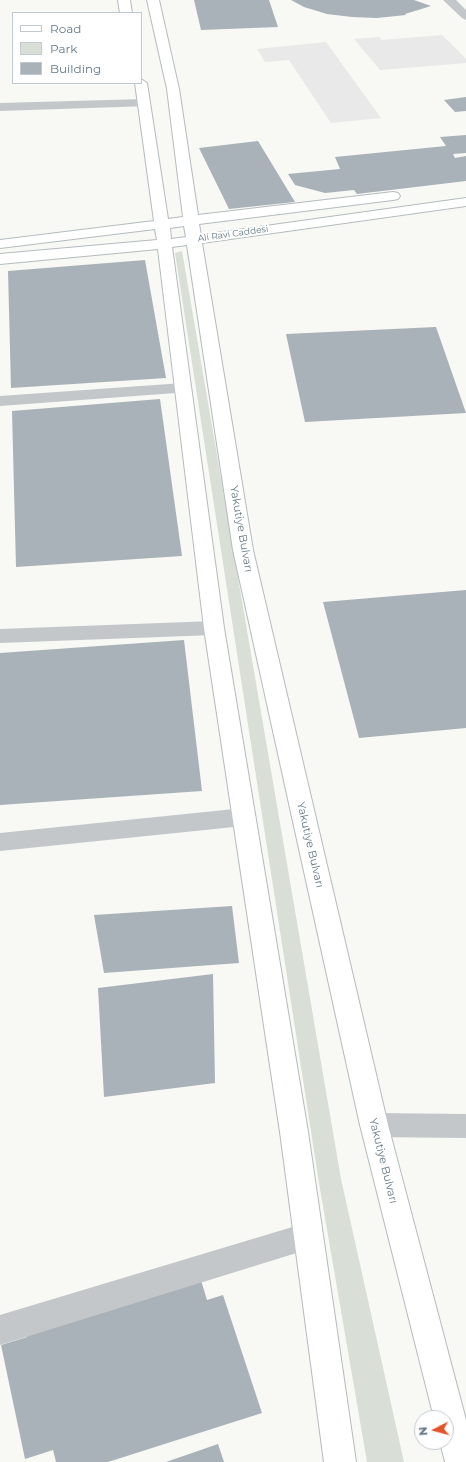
<!DOCTYPE html>
<meta charset="utf-8">
<style>
body{margin:0}
#map{position:relative;width:466px;height:1462px;overflow:hidden;background:#f8f8f5;font-family:Montserrat,sans-serif}
canvas{display:block}
.legend{position:absolute;left:12px;top:12px;width:130px;height:72px;box-sizing:border-box;background:#fff;border:1px solid #c2c9cf;margin:0;padding:5px 7px;list-style:none;font-size:12px;color:#667886}
.legend li{display:flex;align-items:center;gap:8px;height:20px}
.legend b{width:20px;border:1px solid #c2c9cf}
.north{position:absolute;left:414px;top:1410px;width:40px;height:40px;box-sizing:border-box;background:#fff;border:1px solid #c2c9cf;border-radius:50%;rotate:264deg;font-size:11px;font-weight:700;line-height:16px;text-align:center;color:#667886}
.north::after{content:'';display:block;margin:auto;width:14px;height:18px;background:#e35229;clip-path:polygon(50% 0,100% 100%,50% 72%,0 100%)}
</style>
<div id="map">
<canvas width="466" height="1462"></canvas>
<ul class="legend">
<li><b style="height:5px;background:#fff"></b>Road</li>
<li><b style="height:11px;background:#d9dfd6"></b>Park</li>
<li><b style="height:11px;background:#a9b2b8"></b>Building</li>
</ul>
<div class="north">N</div>
</div>
<script>
const c = document.querySelector('canvas').getContext('2d');
c.lineJoin = 'round';
function fill(path, color) { c.fillStyle = color; c.fill(path, 'evenodd'); }
const poly = rows => new Path2D(rows.map(r => 'M' + r).join(''));
function stroke(path, color, width, dash) { c.strokeStyle = color; c.lineWidth = width; c.lineCap = dash ? 'butt' : 'round'; c.setLineDash(dash || []); c.stroke(path); }
function drawText(font, color, halo, rows, align = 'center') {
  c.font = font + ' Montserrat,sans-serif'; c.lineWidth = 4; c.setLineDash([]); c.textBaseline = 'middle'; c.strokeStyle = halo; c.fillStyle = color; for (const [text, x, y, turn = 0] of rows) {
    c.save(); c.translate(x, y); c.rotate((+turn || 0) * Math.PI / 180); c.textAlign = isNaN(turn) ? turn : align; if (halo) c.strokeText(text, 0, 0); c.fillText(text, 0, 0); c.restore();
  }
}
fill(poly([
 [442,35,466,59,466,63,380,70,354,39,379,37,382,40],
 [326,42,381,118,331,123,289,60,265,62,257,49]
]), '#e8e9e8');
fill(poly([
 [182,251,341,1179,404,1462,367,1462,319,1183,175,253]
]), '#d9dfd6');
fill(poly([
 [194,0,269,0,278,27,201,30],
 [291,0,414,0,431,6,405,14,406,15,377,18,352,17,327,14,304,7],
 [466,97,466,111,455,112,444,100],
 [466,135,466,153,453,154,455,158,466,156,466,181,357,194,354,190,325,193,295,185,288,174,340,169,335,157,446,146,440,137],
 [258,141,295,202,229,209,199,148],
 [145,260,166,378,11,388,8,271],
 [436,327,466,413,305,422,286,334],
 [160,399,182,556,16,567,12,411],
 [466,590,466,728,359,738,323,602],
 [184,640,202,791,0,805,0,653],
 [232,906,239,963,104,973,94,915],
 [213,974,215,1083,104,1097,98,988],
 [200,1277,207,1300,223,1295,262,1413,108,1462,56,1462,53,1450,25,1459,1,1345,27,1337,25,1329],
 [218,1444,224,1462,166,1462]
]), '#a9b2b8');
const secondary = poly([
 [118,0,130,0,132,13,120,13,118,0],
 [147,0,159,0,179,89,198,215,393,192,398,193,400,196,398,199,393,200,199,224,201,235,466,198,466,206,202,243,253,550,388,1125,466,1420,466,1462,445,1462,440,1442,446,1442,446,1418,434,1418,360,1125,233,550,187,245,172,247,224,628,308,1132,356,1462,324,1462,280,1132,204,628,158,249,0,264,0,254,157,240,155,229,0,248,0,240,154,221,135,83,141,83,141,79,147,83,168,219,183,217,167,89,147,0],
 [184,226,186,237,171,239,170,228,184,226]
]);
stroke(secondary, '#b5bbbf', 2);
fill(poly([
 [443,0,456,0,466,10,466,20,462,18,443,0],
 [145,99,150,100,151,103,150,106,0,111,0,103,145,99],
 [183,383,189,384,192,388,189,392,0,406,0,396,183,383],
 [214,621,221,623,224,628,221,633,214,635,0,643,0,629,214,621],
 [244,808,252,811,256,817,252,823,244,826,0,851,0,833,244,808],
 [374,1113,466,1114,466,1138,374,1137,364,1134,360,1125,364,1116,374,1113],
 [309,1222,319,1226,324,1236,319,1246,0,1345,0,1315,309,1222]
]), '#c3c7ca');
fill(secondary, '#fff');
drawText('9px', '#667886', '#fff', [
 ["Ali Ravi Caddesi",233,234,-8]
]);
drawText('11px', '#667886', '#fff', [
 ["Yakutiye Bulvarı",241,529,80],
 ["Yakutiye Bulvarı",310,845,77],
 ["Yakutiye Bulvarı",383,1161,76]
]);
</script>
